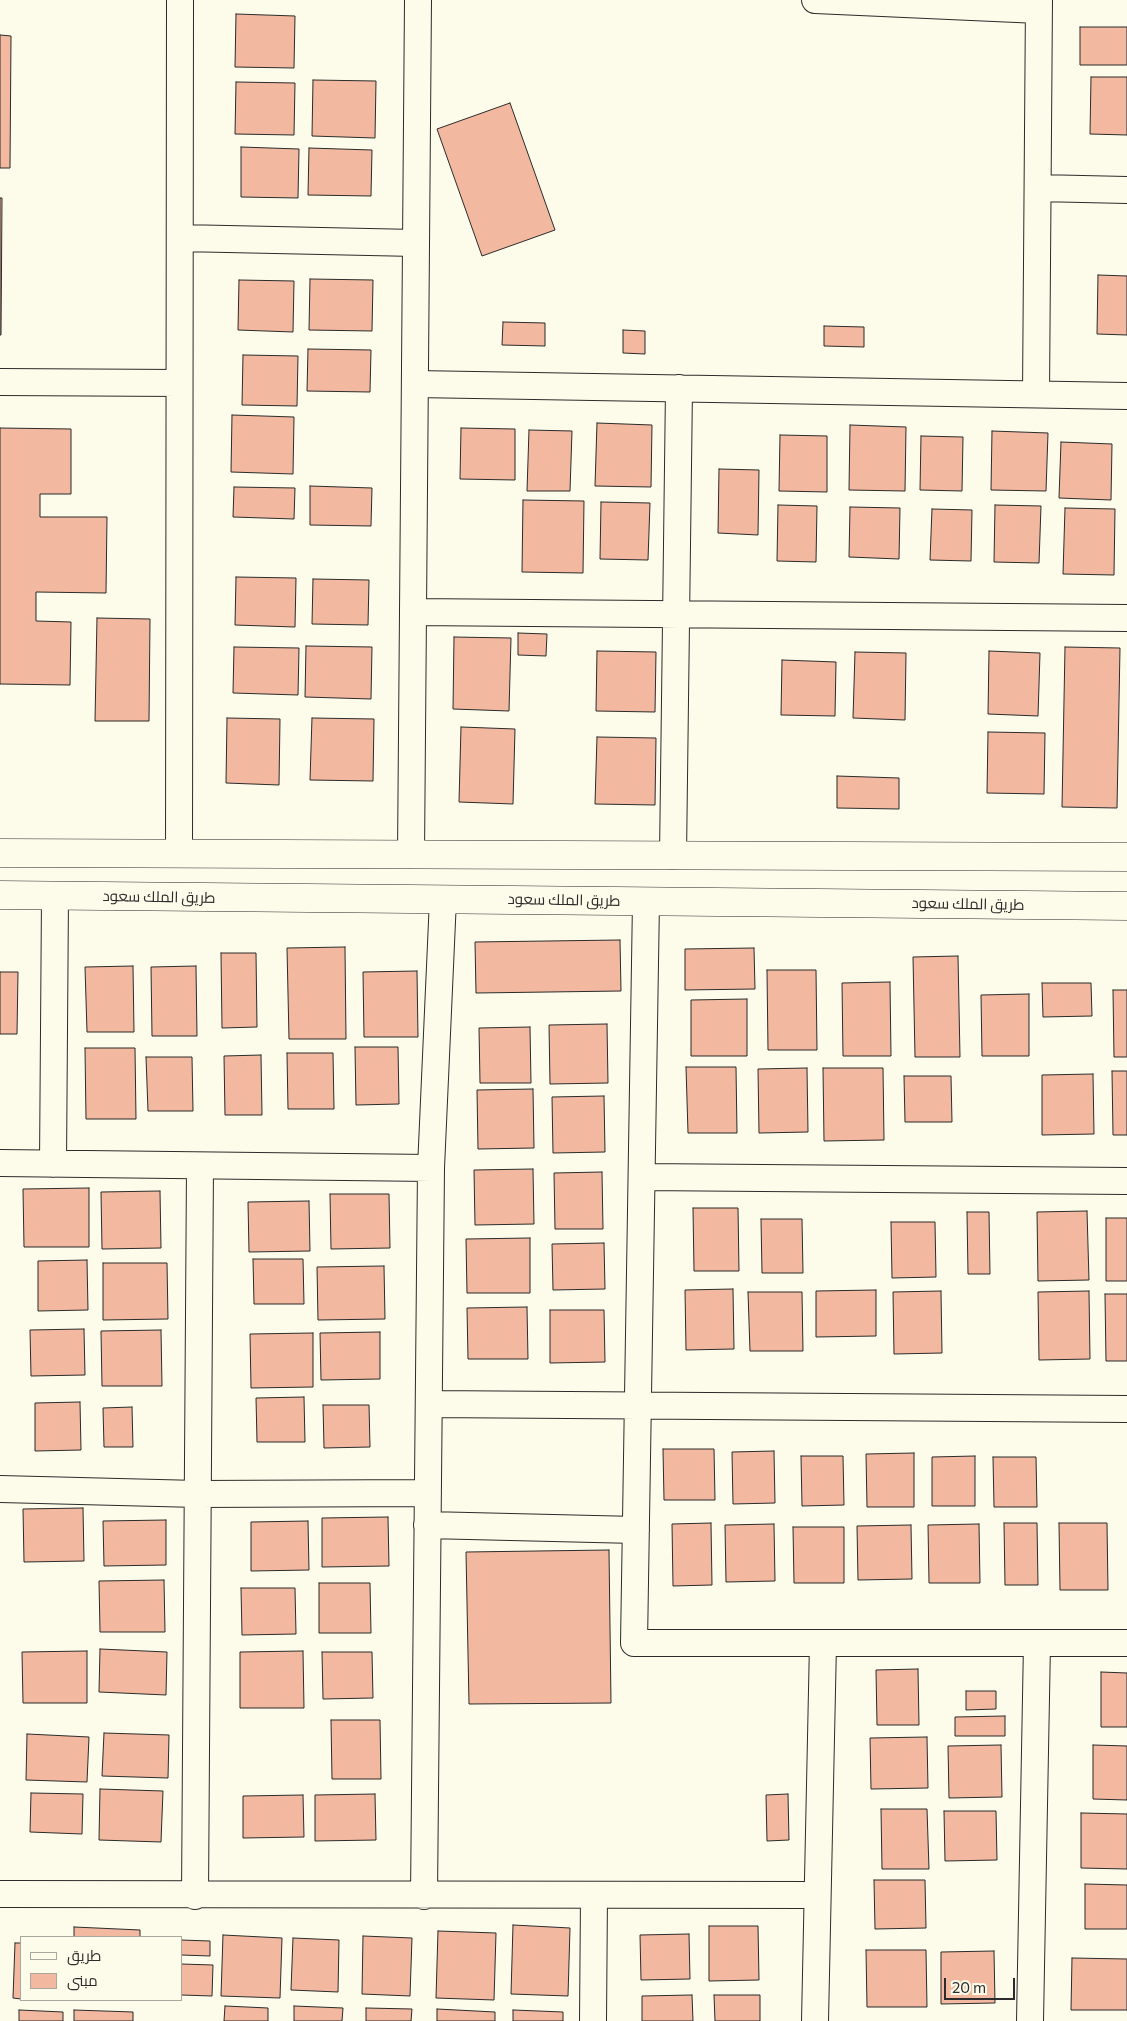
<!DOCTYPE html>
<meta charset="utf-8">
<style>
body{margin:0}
#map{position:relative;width:1127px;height:2021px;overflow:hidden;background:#fdfbea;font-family:Commissioner,Cairo,sans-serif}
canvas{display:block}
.legend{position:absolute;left:20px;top:1936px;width:162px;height:65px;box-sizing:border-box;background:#fdfbea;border:1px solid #a9a89e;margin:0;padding:6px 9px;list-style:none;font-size:15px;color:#2b2b2b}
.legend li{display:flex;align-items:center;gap:10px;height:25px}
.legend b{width:25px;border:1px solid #a9a89e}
.scale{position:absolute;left:944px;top:1978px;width:71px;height:22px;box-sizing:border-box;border:2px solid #2b2b2b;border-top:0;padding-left:6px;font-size:15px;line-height:18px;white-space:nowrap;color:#2b2b2b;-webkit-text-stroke:4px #fdfbea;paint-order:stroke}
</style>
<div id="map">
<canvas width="1127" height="2021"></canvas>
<ul class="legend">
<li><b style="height:6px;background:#fdfbea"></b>طريق</li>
<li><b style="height:14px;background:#f2b8a0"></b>مبنى</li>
</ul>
<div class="scale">20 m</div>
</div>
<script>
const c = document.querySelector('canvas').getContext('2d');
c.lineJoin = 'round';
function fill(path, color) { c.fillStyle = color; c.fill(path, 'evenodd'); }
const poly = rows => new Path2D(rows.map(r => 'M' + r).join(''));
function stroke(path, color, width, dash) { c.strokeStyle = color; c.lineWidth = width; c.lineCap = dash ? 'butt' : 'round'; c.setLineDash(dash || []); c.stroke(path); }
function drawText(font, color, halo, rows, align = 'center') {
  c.font = font + ' Commissioner,Cairo,sans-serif'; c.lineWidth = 4; c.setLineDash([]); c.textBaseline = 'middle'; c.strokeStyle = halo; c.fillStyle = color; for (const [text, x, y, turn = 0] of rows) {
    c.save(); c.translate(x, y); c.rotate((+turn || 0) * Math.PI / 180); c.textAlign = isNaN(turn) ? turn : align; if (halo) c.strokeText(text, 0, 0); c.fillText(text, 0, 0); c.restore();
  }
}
const building = poly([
 [236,14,295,16,294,68,235,67,236,14],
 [1080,27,1127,27,1127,65,1080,65,1080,27],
 [0,35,11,36,10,168,0,168,0,35],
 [1091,77,1127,77,1127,135,1090,134,1091,77],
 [313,80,376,81,375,138,312,136,313,80],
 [236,82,295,83,294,135,235,134,236,82],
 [510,103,555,230,482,256,437,129,510,103],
 [241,147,299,149,298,198,241,197,241,147],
 [309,148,372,150,371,196,308,195,309,148],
 [0,198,2,198,1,335,0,335,0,198],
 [1098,275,1127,276,1127,335,1097,334,1098,275],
 [310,279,373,280,372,331,309,330,310,279],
 [239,280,294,281,293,332,238,330,239,280],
 [503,322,545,323,545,346,502,345,503,322],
 [824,326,864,327,864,347,824,346,824,326],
 [623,330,645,331,645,354,623,353,623,330],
 [308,349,371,350,370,392,307,391,308,349],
 [243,355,298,356,297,406,242,405,243,355],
 [232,415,294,417,293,474,231,472,232,415],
 [597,423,652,425,651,487,595,486,597,423],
 [850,425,906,427,905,491,849,490,850,425],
 [0,428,71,429,71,494,40,494,40,517,107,517,106,593,36,592,36,621,71,622,70,685,0,684,0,428],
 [461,428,515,429,515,480,460,479,461,428],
 [529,430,572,431,570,491,527,491,529,430],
 [992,431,1048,433,1046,491,991,490,992,431],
 [780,435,827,436,827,492,779,491,780,435],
 [921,436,963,437,962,491,920,490,921,436],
 [1061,442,1112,444,1111,500,1059,498,1061,442],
 [719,469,759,470,758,535,718,533,719,469],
 [310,486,372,488,371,526,310,525,310,486],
 [234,487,295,488,294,519,233,517,234,487],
 [523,500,584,501,583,573,522,572,523,500],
 [601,502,650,503,648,560,600,559,601,502],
 [778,505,817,506,816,562,777,561,778,505],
 [995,505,1041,506,1039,563,994,562,995,505],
 [850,507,900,508,899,559,849,557,850,507],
 [1065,508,1115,509,1114,575,1063,574,1065,508],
 [932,509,972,510,971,561,930,560,932,509],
 [236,577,296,578,295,627,235,625,236,577],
 [313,579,369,580,368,625,312,624,313,579],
 [97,618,150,619,149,721,95,721,97,618],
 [518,633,547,634,546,656,518,655,518,633],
 [454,637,511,638,509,711,453,709,454,637],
 [306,646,372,647,371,699,305,697,306,646],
 [234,647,299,648,298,695,233,693,234,647],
 [1065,647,1120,648,1117,808,1062,807,1065,647],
 [597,651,656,652,655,712,596,711,597,651],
 [989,651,1040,653,1038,716,988,714,989,651],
 [855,652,906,653,905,720,853,718,855,652],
 [782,660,836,662,835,716,781,715,782,660],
 [227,718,280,719,279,785,226,783,227,718],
 [312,718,374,719,373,781,310,780,312,718],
 [461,727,515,729,513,804,459,802,461,727],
 [988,732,1045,733,1044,794,987,793,988,732],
 [597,737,656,738,655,805,595,804,597,737],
 [837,776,899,778,899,809,837,808,837,776],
 [620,940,621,991,476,993,475,942,620,940],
 [345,947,346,1039,289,1039,287,948,345,947],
 [754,948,755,989,685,990,685,949,754,948],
 [221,953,256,953,257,1027,222,1028,221,953],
 [958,956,960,1057,915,1057,913,957,958,956],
 [133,966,134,1032,87,1032,85,967,133,966],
 [196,966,197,1036,152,1036,151,967,196,966],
 [767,970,816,970,817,1050,768,1050,767,970],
 [417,971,418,1037,364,1037,363,972,417,971],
 [0,972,18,972,17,1034,0,1034,0,972],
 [890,982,891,1056,843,1056,842,983,890,982],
 [1042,983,1091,983,1092,1016,1043,1017,1042,983],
 [1113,990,1127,990,1127,1057,1114,1057,1113,990],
 [1029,994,1029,1056,982,1056,981,995,1029,994],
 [747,999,747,1056,691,1056,691,1000,747,999],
 [607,1024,608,1083,550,1084,549,1025,607,1024],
 [530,1027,531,1083,480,1083,479,1028,530,1027],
 [355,1047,398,1047,399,1104,356,1105,355,1047],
 [85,1048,135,1048,136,1119,86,1119,85,1048],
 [287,1053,333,1053,334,1109,288,1109,287,1053],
 [261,1055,262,1115,225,1115,224,1056,261,1055],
 [146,1057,192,1057,193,1111,148,1111,146,1057],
 [686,1067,736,1067,737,1133,688,1133,686,1067],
 [807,1068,808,1132,759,1133,758,1069,807,1068],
 [823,1068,883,1068,884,1140,824,1141,823,1068],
 [1112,1071,1127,1071,1127,1135,1113,1135,1112,1071],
 [1093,1074,1094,1134,1042,1135,1042,1075,1093,1074],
 [904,1076,951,1076,952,1122,905,1122,904,1076],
 [533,1089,534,1148,478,1149,477,1090,533,1089],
 [604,1096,605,1152,553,1153,552,1097,604,1096],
 [533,1169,534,1224,475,1225,474,1170,533,1169],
 [602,1172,603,1229,555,1229,554,1173,602,1172],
 [89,1188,89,1247,24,1247,23,1189,89,1188],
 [160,1191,161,1248,102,1249,101,1192,160,1191],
 [330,1194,389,1194,390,1248,331,1249,330,1194],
 [309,1201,310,1251,249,1252,248,1202,309,1201],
 [693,1208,738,1208,739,1271,694,1271,693,1208],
 [1087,1211,1089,1280,1038,1281,1037,1212,1087,1211],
 [967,1212,989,1212,990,1274,968,1274,967,1212],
 [1106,1218,1127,1218,1127,1281,1106,1281,1106,1218],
 [761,1219,802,1219,803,1273,762,1273,761,1219],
 [891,1222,935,1222,936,1277,892,1278,891,1222],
 [530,1238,530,1293,467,1293,466,1239,530,1238],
 [604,1243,605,1289,553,1290,552,1244,604,1243],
 [253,1259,303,1259,304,1304,254,1304,253,1259],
 [87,1260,88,1310,38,1311,38,1261,87,1260],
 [103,1263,167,1263,168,1319,103,1320,103,1263],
 [384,1266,385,1319,318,1320,317,1267,384,1266],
 [733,1289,734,1349,686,1350,685,1290,733,1289],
 [876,1290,876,1336,816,1337,816,1291,876,1290],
 [941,1291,942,1353,894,1354,893,1292,941,1291],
 [1089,1291,1090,1359,1039,1360,1038,1292,1089,1291],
 [748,1292,802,1292,803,1351,750,1351,748,1292],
 [1105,1294,1127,1294,1127,1361,1106,1361,1105,1294],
 [527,1307,528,1359,468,1359,467,1308,527,1307],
 [550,1310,604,1310,605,1362,550,1363,550,1310],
 [84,1329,85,1375,31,1376,30,1330,84,1329],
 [161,1330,162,1386,102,1386,101,1331,161,1330],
 [380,1332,380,1379,321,1380,320,1333,380,1332],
 [313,1333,313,1387,251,1388,250,1334,313,1333],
 [304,1397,305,1442,257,1442,256,1398,304,1397],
 [80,1402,81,1450,35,1451,35,1403,80,1402],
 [323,1405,369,1405,370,1447,324,1448,323,1405],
 [132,1407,133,1447,104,1447,103,1408,132,1407],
 [663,1449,714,1449,715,1500,664,1500,663,1449],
 [774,1451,775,1503,733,1504,732,1452,774,1451],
 [914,1453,914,1507,867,1507,866,1454,914,1453],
 [801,1456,843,1456,844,1505,802,1506,801,1456],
 [975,1456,975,1506,932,1506,932,1457,975,1456],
 [993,1457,1036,1457,1037,1507,994,1507,993,1457],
 [83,1508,84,1561,24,1562,23,1509,83,1508],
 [388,1517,389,1566,322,1567,322,1518,388,1517],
 [166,1520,166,1565,104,1566,103,1521,166,1520],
 [308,1521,309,1570,251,1571,251,1522,308,1521],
 [711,1523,712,1585,673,1586,672,1524,711,1523],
 [1004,1523,1037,1523,1038,1585,1005,1585,1004,1523],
 [1059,1523,1107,1523,1108,1590,1060,1590,1059,1523],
 [774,1524,775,1581,726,1582,725,1525,774,1524],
 [979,1524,980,1583,929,1583,928,1525,979,1524],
 [911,1525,912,1579,858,1580,857,1526,911,1525],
 [793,1527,844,1527,844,1583,794,1583,793,1527],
 [609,1550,611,1703,469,1704,466,1552,609,1550],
 [164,1580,165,1632,100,1632,99,1581,164,1580],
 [319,1583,370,1583,371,1633,319,1633,319,1583],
 [241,1588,295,1588,296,1634,242,1635,241,1588],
 [100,1649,167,1652,166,1695,99,1692,100,1649],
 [87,1651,87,1703,23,1703,22,1652,87,1651],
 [303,1651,304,1708,240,1708,240,1652,303,1651],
 [322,1652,372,1652,373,1698,323,1699,322,1652],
 [918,1669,919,1725,877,1725,876,1670,918,1669],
 [1101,1672,1127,1673,1127,1727,1101,1727,1101,1672],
 [966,1691,996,1691,996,1709,966,1710,966,1691],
 [1005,1716,1005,1736,955,1736,955,1717,1005,1716],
 [331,1720,380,1720,381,1779,332,1779,331,1720],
 [104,1733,169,1735,168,1778,102,1776,104,1733],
 [27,1734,89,1737,87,1782,26,1780,27,1734],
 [927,1737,928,1788,871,1789,870,1738,927,1737],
 [1001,1745,1002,1797,949,1798,948,1746,1001,1745],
 [1093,1745,1127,1746,1127,1800,1093,1799,1093,1745],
 [100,1789,163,1791,161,1842,99,1840,100,1789],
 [31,1793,83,1794,82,1834,30,1832,31,1793],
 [375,1794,376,1840,315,1841,315,1795,375,1794],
 [788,1794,789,1840,767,1841,766,1795,788,1794],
 [303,1795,304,1837,243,1838,243,1796,303,1795],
 [881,1809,927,1809,929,1869,882,1869,881,1809],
 [944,1811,996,1811,997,1860,945,1861,944,1811],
 [1081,1813,1127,1814,1127,1869,1081,1868,1081,1813],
 [874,1880,925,1880,926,1928,875,1929,874,1880],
 [1085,1884,1127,1885,1127,1929,1085,1929,1085,1884],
 [513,1925,570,1928,568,1996,511,1994,513,1925],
 [709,1926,758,1926,759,1980,709,1981,709,1926],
 [74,1927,140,1930,140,1937,74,1937,74,1927],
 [438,1931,496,1933,494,2000,436,1998,438,1931],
 [689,1934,690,1979,641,1980,640,1935,689,1934],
 [223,1935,282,1938,280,1998,221,1996,223,1935],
 [363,1936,412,1938,410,1996,362,1994,363,1936],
 [293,1938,339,1940,338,1992,291,1990,293,1938],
 [181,1940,210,1941,210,1956,181,1955,181,1940],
 [15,1943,21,1943,21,1999,13,1998,15,1943],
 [866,1950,926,1950,927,2007,867,2007,866,1950],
 [994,1951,995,2003,941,2004,941,1952,994,1951],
 [1072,1958,1127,1959,1127,2010,1071,2010,1072,1958],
 [181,1964,213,1965,212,1996,181,1995,181,1964],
 [692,1995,693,2021,642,2021,642,1996,692,1995],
 [714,1995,760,1995,760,2021,715,2021,714,1995],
 [225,2006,268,2008,268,2021,224,2021,225,2006],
 [294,2006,343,2008,342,2021,294,2021,294,2006],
 [366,2008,412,2009,411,2021,366,2021,366,2008],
 [437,2009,495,2012,495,2021,437,2021,437,2009],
 [19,2010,63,2012,63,2021,19,2021,19,2010],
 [74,2010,133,2012,133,2021,74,2021,74,2010],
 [513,2010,563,2012,563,2021,513,2021,513,2010]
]);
fill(building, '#f2b8a0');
stroke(building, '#2b2b2b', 1);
const minor = poly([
 [815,0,1039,10],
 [1038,188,1127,190],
 [180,238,416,243],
 [0,382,179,383],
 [415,384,1127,396],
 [1036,394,1039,0],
 [413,612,1127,618],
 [179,854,180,0],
 [411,855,418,0],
 [673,856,679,388],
 [646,901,634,1643,1127,1643],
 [0,1163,431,1168],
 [53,1164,55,896],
 [642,1177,1127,1181],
 [429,1404,1127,1409],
 [0,1489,198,1494,428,1493],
 [427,1525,636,1530],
 [0,1894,817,1895],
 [195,1896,200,1167],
 [424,1896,431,1168,443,899],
 [593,2021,594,1895],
 [815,2021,823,1643],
 [1030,2021,1037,1643]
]);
const major = poly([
 [0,853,1127,857],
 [0,895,1127,906]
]);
stroke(minor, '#2b2b2b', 28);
stroke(major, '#2b2b2b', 29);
stroke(minor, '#fdfbea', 26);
stroke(major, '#fdfbea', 28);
drawText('15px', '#2b2b2b', '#fdfbea', [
 ["طريق الملك سعود",159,897,1],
 ["طريق الملك سعود",564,900,1],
 ["طريق الملك سعود",968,904,1]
]);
</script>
